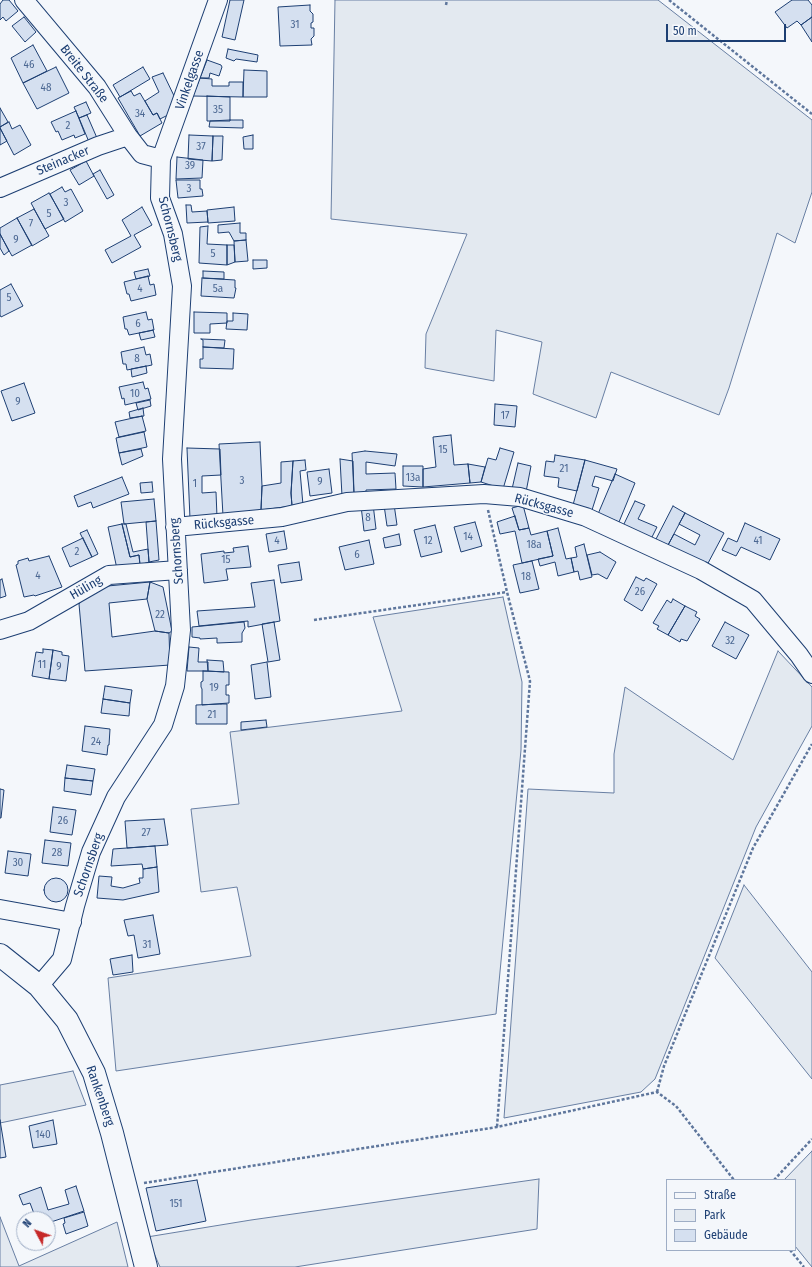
<!DOCTYPE html>
<meta charset="utf-8">
<style>
body{margin:0}
#map{position:relative;width:812px;height:1267px;overflow:hidden;background:#f4f7fb;font-family:"Fira Sans Condensed",sans-serif}
canvas{display:block}
.legend{position:absolute;left:666px;top:1179px;width:130px;height:72px;box-sizing:border-box;background:#f4f7fb;border:1px solid #9eadc5;margin:0;padding:5px 7px;list-style:none;font-size:12px;color:#1d3f73}
.legend li{display:flex;align-items:center;gap:8px;height:20px}
.legend b{width:20px;border:1px solid #9eadc5}
.north{position:absolute;left:16px;top:1211px;width:40px;height:40px;box-sizing:border-box;background:#f4f7fb;border:1px solid #9eadc5;border-radius:50%;rotate:311deg;font-size:11px;font-weight:700;line-height:16px;text-align:center;color:#1d3f73}
.north::after{content:'';display:block;margin:auto;width:14px;height:18px;background:#c62828;clip-path:polygon(50% 0,100% 100%,50% 72%,0 100%)}
.scale{position:absolute;left:666px;top:24px;width:120px;height:18px;box-sizing:border-box;border:2px solid #1d3f73;border-top:0;padding-left:5px;font-size:12px;line-height:14px;white-space:nowrap;color:#1d3f73;-webkit-text-stroke:3px #f4f7fb;paint-order:stroke}
</style>
<div id="map">
<canvas width="812" height="1267"></canvas>
<ul class="legend">
<li><b style="height:5px;background:#f4f7fb"></b>Straße</li>
<li><b style="height:11px;background:#e3e9f0"></b>Park</li>
<li><b style="height:11px;background:#d5e0f0"></b>Gebäude</li>
</ul>
<div class="north">N</div>
<div class="scale">50 m</div>
</div>
<script>
const c = document.querySelector('canvas').getContext('2d');
c.lineJoin = 'round';
function fill(path, color) { c.fillStyle = color; c.fill(path, 'evenodd'); }
const poly = rows => new Path2D(rows.map(r => 'M' + r).join(''));
function stroke(path, color, width, dash) { c.strokeStyle = color; c.lineWidth = width; c.lineCap = dash ? 'butt' : 'round'; c.setLineDash(dash || []); c.stroke(path); }
function drawText(font, color, halo, rows, align = 'center') {
  c.font = font + ' "Fira Sans Condensed",sans-serif'; c.lineWidth = 3; c.setLineDash([]); c.textBaseline = 'middle'; c.strokeStyle = halo; c.fillStyle = color; for (const [text, x, y, turn = 0] of rows) {
    c.save(); c.translate(x, y); c.rotate((+turn || 0) * Math.PI / 180); c.textAlign = isNaN(turn) ? turn : align; if (halo) c.strokeText(text, 0, 0); c.fillText(text, 0, 0); c.restore();
  }
}
const green = poly([
 [335,0,658,0,812,120,812,192,795,243,777,233,729,388,719,415,611,372,596,418,533,394,542,342,496,330,494,381,425,368,426,334,467,234,331,219,335,0],
 [503,597,522,682,521,750,496,1014,116,1071,108,978,251,956,237,887,201,892,191,809,239,804,230,732,402,711,373,617,503,597],
 [778,651,812,687,812,726,756,827,655,1079,641,1092,504,1118,528,789,614,793,614,754,625,687,733,760,778,651],
 [744,885,812,972,812,1079,715,958,744,885],
 [73,1071,86,1105,0,1123,0,1085,73,1071],
 [812,1151,812,1267,795,1246,795,1180,784,1180,812,1151],
 [539,1179,537,1229,295,1267,160,1267,147,1237,251,1220,539,1179],
 [0,1217,19,1266,117,1222,128,1267,0,1267,0,1217]
]);
fill(green, '#e3e9f0');
stroke(green, '#687fa3', 1);
const building = poly([
 [3,0,9,0,18,11,6,21,3,17,0,20,0,4,3,0],
 [230,0,244,0,235,40,222,37,230,0],
 [792,0,808,0,812,5,812,17,801,25,797,21,787,28,775,12,792,0],
 [310,5,310,11,313,14,313,22,311,23,311,28,314,28,314,36,311,39,312,45,280,46,278,7,310,5],
 [24,17,36,32,25,42,12,26,24,17],
 [812,17,812,42,801,25,812,17],
 [33,45,47,71,23,83,11,58,33,45],
 [228,49,258,55,257,62,236,59,234,61,226,58,228,49],
 [207,60,221,65,222,67,219,76,210,73,209,78,200,78,207,60],
 [56,67,69,93,37,109,23,83,56,67],
 [143,67,150,79,120,97,113,85,143,67],
 [244,70,267,71,267,97,243,97,244,70],
 [163,73,177,102,170,114,160,119,157,113,153,115,145,101,159,92,152,77,163,73],
 [200,78,212,79,212,86,229,86,229,82,243,82,243,97,193,96,200,78],
 [131,91,134,96,140,93,153,115,157,113,162,123,140,136,118,98,131,91],
 [207,96,230,97,230,121,207,121,207,96],
 [86,102,91,113,79,118,74,107,86,102],
 [0,108,8,122,0,127,0,108],
 [76,111,85,134,75,138,74,135,62,140,58,131,56,132,51,122,76,111],
 [87,115,97,138,89,142,79,118,87,115],
 [230,120,243,120,243,128,209,127,210,121,230,120],
 [9,122,12,129,20,125,31,145,14,155,0,128,0,127,9,122],
 [0,128,7,141,0,145,0,128],
 [189,135,213,136,212,161,188,159,189,135],
 [253,135,253,149,244,149,243,137,253,135],
 [213,136,223,136,222,160,212,161,213,136],
 [177,157,203,160,202,178,176,179,177,157],
 [86,161,94,176,79,185,70,170,86,161],
 [100,170,114,195,107,199,93,174,100,170],
 [176,180,200,180,200,189,202,189,203,196,178,198,176,180],
 [62,187,65,192,71,189,83,211,65,222,50,194,62,187],
 [49,193,64,219,45,229,31,203,49,193],
 [186,205,191,205,192,212,207,211,208,222,187,223,186,205],
 [142,207,152,225,134,235,141,247,112,263,105,250,131,236,122,220,142,207],
 [234,207,235,221,208,223,207,210,234,207],
 [34,209,49,236,32,246,17,218,34,209],
 [17,218,32,245,12,256,0,234,0,228,17,218],
 [240,223,240,233,246,233,246,240,234,241,229,232,218,233,218,225,240,223],
 [208,226,207,244,227,245,227,265,199,263,200,227,208,226],
 [0,234,9,251,4,255,0,248,0,234],
 [246,240,248,261,235,262,234,241,246,240],
 [227,245,234,245,235,262,227,265,227,245],
 [253,260,267,260,267,268,253,269,253,260],
 [148,269,150,276,136,279,134,272,148,269],
 [203,271,224,272,224,279,203,278,203,271],
 [148,276,150,285,154,284,156,295,131,301,129,294,127,294,124,282,148,276],
 [202,278,235,280,235,288,236,288,234,298,201,296,202,278],
 [11,284,23,306,1,317,0,315,0,290,11,284],
 [146,312,148,320,152,319,154,330,129,335,127,329,125,329,123,317,146,312],
 [194,312,227,313,227,323,210,324,210,333,194,333,194,312],
 [233,313,248,314,247,330,226,329,227,321,233,321,233,313],
 [153,330,155,337,141,340,139,333,153,330],
 [201,339,225,340,224,348,203,347,203,340,201,339],
 [144,347,146,355,150,354,152,365,127,370,126,364,123,364,121,352,144,347],
 [203,347,234,349,233,369,200,368,200,359,203,359,203,347],
 [146,366,147,373,132,377,131,369,146,366],
 [143,382,145,389,148,388,151,399,125,405,124,398,122,399,119,387,143,382],
 [24,383,35,413,12,421,1,391,24,383],
 [150,400,151,406,138,410,136,403,150,400],
 [495,404,517,406,515,427,494,425,495,404],
 [143,408,144,416,130,418,129,412,143,408],
 [142,416,146,431,119,437,115,422,142,416],
 [144,432,147,447,119,453,116,438,144,432],
 [451,435,454,465,468,464,470,483,423,487,423,469,436,467,433,437,451,435],
 [260,442,262,486,261,510,223,516,219,444,260,442],
 [187,448,220,449,221,475,202,476,202,493,216,492,217,517,190,519,187,448],
 [500,448,514,452,503,489,481,482,488,458,496,460,500,448],
 [141,449,143,456,122,465,119,453,141,449],
 [365,451,397,454,395,466,366,462,366,474,395,473,396,489,366,490,366,493,354,494,352,453,365,451],
 [555,455,585,460,577,491,558,487,559,478,544,476,546,461,554,462,555,455],
 [340,459,353,461,354,494,342,496,340,459],
 [305,460,306,470,300,471,303,505,292,506,291,493,293,461,305,460],
 [585,460,617,469,613,481,595,476,592,486,599,488,592,510,573,505,585,460],
 [293,461,291,493,292,506,261,510,262,486,281,483,281,462,293,461],
 [518,463,531,466,526,492,512,489,518,463],
 [468,464,485,467,481,482,470,483,468,464],
 [403,466,423,466,423,487,403,486,403,466],
 [329,469,332,493,310,496,307,472,329,469],
 [615,474,635,483,619,522,598,514,615,474],
 [122,477,129,494,93,508,91,502,78,507,74,496,122,477],
 [152,482,153,492,141,493,140,483,152,482],
 [154,499,156,521,124,524,121,502,154,499],
 [635,501,645,505,638,519,657,527,651,539,623,526,635,501],
 [373,504,376,529,364,531,361,506,373,504],
 [394,504,397,525,387,526,384,505,394,504],
 [523,505,529,528,519,530,512,508,523,505],
 [673,506,685,513,667,547,655,541,673,506],
 [685,513,724,533,706,567,667,547,674,534,695,545,700,535,679,524,685,513],
 [515,516,519,530,529,528,531,535,547,531,553,556,522,563,515,531,500,534,497,522,515,516],
 [156,521,159,560,149,562,146,522,156,521],
 [475,522,482,546,461,552,454,527,475,522],
 [745,523,780,539,770,560,741,547,736,556,722,550,728,538,737,542,745,523],
 [122,524,130,557,139,555,140,565,117,569,108,527,122,524],
 [122,524,126,524,133,552,148,549,149,562,140,565,139,555,130,557,122,524],
 [435,525,442,552,421,557,414,530,435,525],
 [558,528,566,559,571,558,574,572,558,576,555,562,540,566,538,559,553,556,547,531,558,528],
 [87,530,98,554,92,557,80,533,87,530],
 [284,531,287,549,269,552,266,534,284,531],
 [399,534,401,545,385,548,383,538,399,534],
 [83,538,92,557,70,567,62,548,83,538],
 [369,540,374,564,345,570,339,547,369,540],
 [584,544,592,577,580,580,578,571,574,572,571,558,577,557,575,547,584,544],
 [248,546,251,567,226,569,228,580,204,583,201,554,224,551,224,553,234,552,233,548,248,546],
 [600,552,616,562,607,579,598,574,592,575,587,555,600,552],
 [49,556,62,587,35,596,34,595,24,597,16,565,18,564,18,561,28,558,29,561,49,556],
 [532,561,539,589,520,593,513,565,532,561],
 [299,562,302,580,281,583,278,565,299,562],
 [636,577,644,581,646,578,657,584,642,611,624,600,636,577],
 [2,579,6,596,0,598,0,580,2,579],
 [274,580,280,621,248,627,248,621,199,626,197,611,255,607,251,583,274,580],
 [150,582,147,599,109,603,112,637,155,631,169,633,170,665,85,671,79,604,85,596,97,587,150,582],
 [150,582,163,587,172,631,169,633,155,631,147,599,150,582],
 [673,599,685,606,668,635,657,629,659,626,653,623,667,600,671,603,673,599],
 [685,606,697,612,695,616,700,619,687,641,681,639,680,642,668,635,685,606],
 [244,622,245,628,242,633,242,642,217,643,217,638,200,639,200,638,192,637,192,627,244,622],
 [274,622,280,660,268,662,262,624,274,622],
 [725,622,749,635,736,659,712,646,725,622],
 [189,647,199,648,198,662,208,662,208,671,187,671,189,647],
 [43,649,53,650,49,679,32,676,36,652,43,653,43,649],
 [53,650,62,652,62,655,69,656,66,681,49,679,53,650],
 [207,660,223,661,224,672,208,671,207,660],
 [267,662,271,697,255,699,251,665,267,662],
 [203,671,229,672,229,685,226,685,226,695,229,695,229,703,202,705,202,689,201,687,201,682,203,681,203,671],
 [105,686,132,690,130,703,103,699,105,686],
 [103,699,130,703,129,716,101,713,103,699],
 [221,704,227,704,227,724,196,724,196,705,221,704],
 [266,720,267,727,241,730,241,722,266,720],
 [85,726,110,729,109,745,108,745,107,755,82,751,85,726],
 [67,765,95,769,93,781,65,778,67,765],
 [65,778,93,781,91,795,64,791,65,778],
 [0,789,4,790,1,818,0,818,0,789],
 [53,807,76,810,72,835,50,832,53,807],
 [164,819,168,845,127,848,125,821,164,819],
 [45,840,71,843,68,866,42,863,45,840],
 [155,846,157,867,143,869,142,864,111,866,113,849,155,846],
 [8,851,31,854,28,876,5,873,8,851],
 [157,867,159,892,123,900,97,898,99,876,112,877,111,886,123,888,140,883,139,878,143,878,143,869,157,867],
 '44 890a12 12 0 1 1 24 0a12 12 0 1 1-24 0Z',
 [153,915,160,954,138,958,134,935,128,936,124,920,153,915],
 [132,955,133,972,113,975,110,959,132,955],
 [0,1120,6,1157,0,1158,0,1120],
 [53,1120,57,1144,33,1148,29,1126,53,1120],
 [197,1180,206,1221,156,1231,146,1188,197,1180],
 [76,1186,84,1211,48,1223,48,1219,36,1219,30,1203,23,1205,19,1195,41,1187,48,1210,69,1204,65,1190,76,1186],
 [84,1212,88,1226,66,1234,63,1224,65,1223,64,1218,84,1212]
]);
fill(building, '#d5e0f0');
stroke(building, '#1d3f73', 1);
const minor = poly([
 [24,0,97,87,128,136,142,154,161,159],
 [0,188,98,146,128,136],
 [175,527,282,517,347,502,484,494,520,497,586,517,701,570,753,600,799,655,812,674],
 [0,630,29,621,109,575,178,570],
 [0,909,72,922],
 [39,986,62,959,75,906,91,852,116,797,163,725,175,686,181,630,172,459,182,286,173,234,160,198,161,159,218,0]
]);
const major = poly([
 [0,955,39,986,67,1020,94,1073,112,1133,146,1267]
]);
stroke(minor, '#1d3f73', 20);
stroke(major, '#1d3f73', 24);
stroke(poly([
 [669,0,812,114],
 [446,5,447,0],
 [488,510,507,592,530,681,497,1127],
 [314,620,507,592],
 [657,1092,664,1066,753,848,812,744],
 [774,1180,812,1139],
 [144,1183,497,1127,657,1092,676,1106,734,1180],
 [790,1250,804,1267]
]), '#5e769c', 2.5, [3, 2]);
stroke(minor, '#f4f7fb', 18);
stroke(major, '#f4f7fb', 22);
drawText('11px', '#4b6792', null, [
 ["31",295,25],
 ["46",29,65],
 ["48",46,88],
 ["35",218,110],
 ["34",140,114],
 ["2",68,126],
 ["37",201,147],
 ["39",190,166],
 ["3",189,189],
 ["3",66,203],
 ["5",49,214],
 ["7",31,224],
 ["9",16,240],
 ["5",213,254],
 ["4",140,289],
 ["5a",218,289],
 ["5",9,298],
 ["6",138,324],
 ["8",137,359],
 ["10",135,394],
 ["9",18,402],
 ["17",505,416],
 ["15",443,450],
 ["21",564,469],
 ["13a",413,478],
 ["3",242,481],
 ["9",320,482],
 ["1",195,484],
 ["8",368,518],
 ["14",468,537],
 ["4",277,541],
 ["12",428,541],
 ["41",758,541],
 ["18a",534,545],
 ["2",77,552],
 ["6",357,555],
 ["15",226,560],
 ["4",38,576],
 ["18",526,577],
 ["26",640,592],
 ["22",160,615],
 ["32",730,641],
 ["11",42,665],
 ["9",59,667],
 ["19",214,688],
 ["21",212,715],
 ["24",96,742],
 ["26",63,821],
 ["27",146,833],
 ["28",57,853],
 ["30",18,863],
 ["31",147,945],
 ["140",43,1135],
 ["151",176,1204]
]);
drawText('13px', '#1d3f73', '#f4f7fb', [
 ["Breite Straße",84,74,52],
 ["Vinkelgasse",190,80,-71],
 ["Steinacker",63,161,-23],
 ["Schornsberg",170,229,76],
 ["Rücksgasse",544,506,15],
 ["Rücksgasse",224,523,-5],
 ["Schornsberg",177,551,-94],
 ["Hüling",86,588,-30],
 ["Schornsberg",89,865,-71],
 ["Rankenberg",100,1096,71]
]);
</script>
